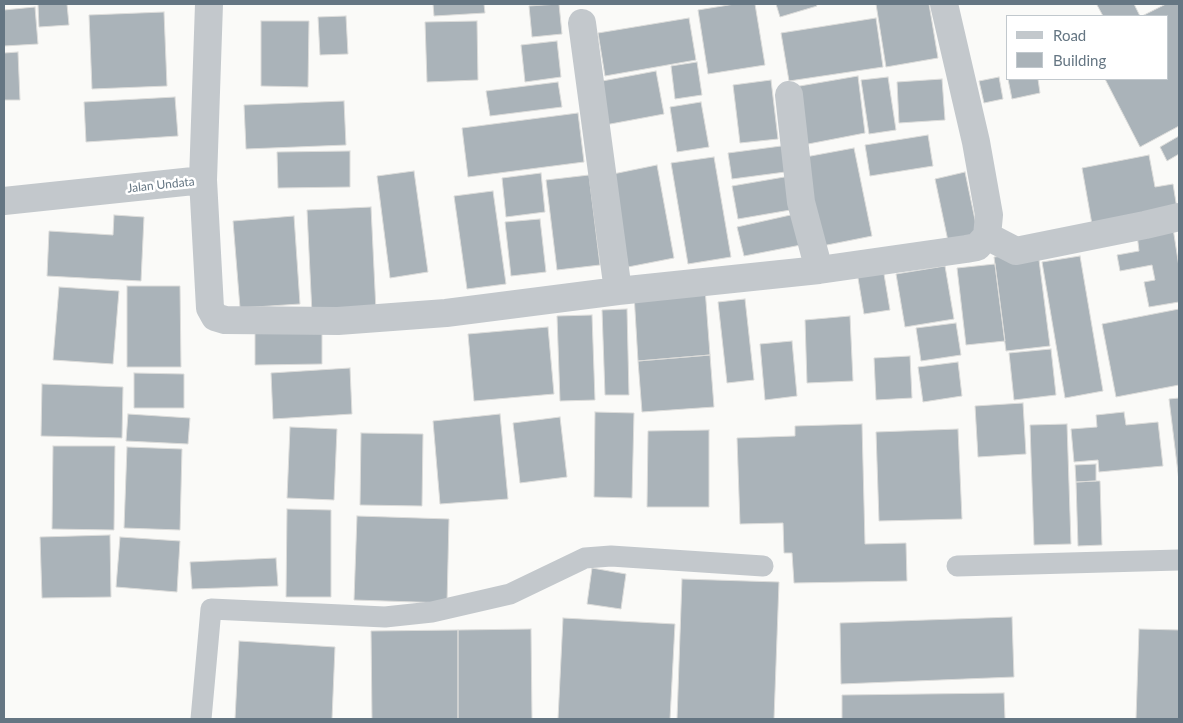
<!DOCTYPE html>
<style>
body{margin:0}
#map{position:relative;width:1183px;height:723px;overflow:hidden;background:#fafaf8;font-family:Lato,sans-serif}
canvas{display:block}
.frame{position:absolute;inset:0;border:5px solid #657683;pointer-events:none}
.legend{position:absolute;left:1006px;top:15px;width:162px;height:65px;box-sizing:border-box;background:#fff;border:1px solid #c1c8cd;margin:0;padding:6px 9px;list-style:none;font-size:15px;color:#657683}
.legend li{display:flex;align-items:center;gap:10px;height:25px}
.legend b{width:25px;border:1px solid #c1c8cd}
</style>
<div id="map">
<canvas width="1183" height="723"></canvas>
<div class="frame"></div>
<ul class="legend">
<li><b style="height:6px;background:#c3c8cc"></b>Road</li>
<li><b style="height:14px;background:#aab3b9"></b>Building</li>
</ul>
</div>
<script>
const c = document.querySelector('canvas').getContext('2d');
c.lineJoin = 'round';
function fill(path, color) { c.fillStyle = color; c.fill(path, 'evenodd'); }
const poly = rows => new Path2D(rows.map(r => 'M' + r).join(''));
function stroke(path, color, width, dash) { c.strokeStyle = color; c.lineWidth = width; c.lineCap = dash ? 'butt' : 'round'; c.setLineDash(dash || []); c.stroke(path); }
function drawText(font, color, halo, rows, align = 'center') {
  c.font = font + ' Lato,sans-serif'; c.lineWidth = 5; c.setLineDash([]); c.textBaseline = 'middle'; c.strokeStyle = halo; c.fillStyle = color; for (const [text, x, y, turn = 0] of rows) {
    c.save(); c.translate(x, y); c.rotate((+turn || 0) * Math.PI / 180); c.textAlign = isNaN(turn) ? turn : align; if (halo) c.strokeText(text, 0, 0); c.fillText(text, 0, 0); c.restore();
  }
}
const building = poly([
 [38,4,67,4,69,25,39,27,38,4],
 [433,4,484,4,485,13,434,16,433,4],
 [559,4,562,34,532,37,529,6,559,4],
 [735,4,755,4,765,65,708,74,698,10,735,4],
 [776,4,816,4,817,6,780,17,776,4],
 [876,4,929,4,938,58,886,67,876,4],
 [1100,4,1134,4,1140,16,1103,16,1097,5,1100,4],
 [1166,4,1179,4,1179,126,1140,147,1105,79,1167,79,1167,16,1142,16,1166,4],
 [35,7,38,44,4,46,4,10,35,7],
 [164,12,167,86,92,89,89,15,164,12],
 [346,16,348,54,320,55,318,17,346,16],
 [689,18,696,60,605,76,598,33,689,18],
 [876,18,883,67,789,81,781,33,876,18],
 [261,21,309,21,308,87,261,86,261,21],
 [477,21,478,80,427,82,425,22,477,21],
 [557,41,561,77,525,82,521,45,557,41],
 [18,52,20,100,4,100,4,53,18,52],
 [697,62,702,95,675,99,671,66,697,62],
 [656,71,664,114,605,125,597,82,656,71],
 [858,76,865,133,803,145,794,87,858,76],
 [888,77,896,130,869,134,861,80,888,77],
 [999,77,1003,99,984,103,979,81,999,77],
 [942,79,945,120,899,123,897,82,942,79],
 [1008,79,1038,79,1040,93,1012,99,1008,79],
 [771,80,778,139,740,143,733,85,771,80],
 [558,82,562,107,490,116,486,91,558,82],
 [175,97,178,136,86,142,84,102,175,97],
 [344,101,346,145,246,149,244,105,344,101],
 [701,102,709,147,677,152,670,107,701,102],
 [578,113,584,162,468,177,462,128,578,113],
 [928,135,933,166,870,176,865,145,928,135],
 [1179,136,1179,154,1167,161,1160,147,1179,136],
 [789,145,793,171,732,179,728,153,789,145],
 [854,148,872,236,817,247,800,158,854,148],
 [350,151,350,187,278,188,277,152,350,151],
 [1149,155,1155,187,1173,184,1178,215,1093,230,1082,168,1149,155],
 [714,157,731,257,688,264,671,163,714,157],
 [657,165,674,258,628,267,613,174,657,165],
 [414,171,428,272,390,278,377,176,414,171],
 [965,172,978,234,948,241,935,179,965,172],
 [541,173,545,212,506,217,502,178,541,173],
 [589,175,600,265,557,270,546,180,589,175],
 [796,175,802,208,738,219,732,186,796,175],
 [493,191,506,284,467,289,454,196,493,191],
 [371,207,376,311,312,314,307,210,371,207],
 [795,214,801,245,744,256,737,227,795,214],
 [114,215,144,217,141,281,47,276,49,231,113,235,114,215],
 [294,216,300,304,240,308,233,221,294,216],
 [540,219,546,272,511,276,505,222,540,219],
 [1173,228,1179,267,1179,302,1149,307,1144,282,1155,280,1152,265,1120,271,1117,255,1139,251,1137,234,1173,228],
 [1038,252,1050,346,1006,351,994,257,1038,252],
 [1080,256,1103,391,1065,398,1042,262,1080,256],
 [995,264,1005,341,966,345,957,268,995,264],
 [945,266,954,319,905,327,896,274,945,266],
 [883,268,890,310,864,314,857,272,883,268],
 [127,286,180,286,181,367,127,367,127,286],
 [59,287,119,291,113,364,53,360,59,287],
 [705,288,710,355,638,361,634,294,705,288],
 [745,299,754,380,727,383,718,302,745,299],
 [627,309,629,395,605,395,602,310,627,309],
 [1179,309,1179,385,1116,397,1102,324,1179,309],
 [592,315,595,400,560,401,557,316,592,315],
 [850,316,853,381,807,383,805,320,850,316],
 [956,323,961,355,921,361,916,328,956,323],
 [548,327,554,394,474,401,468,334,548,327],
 [322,331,322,364,255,365,255,332,322,331],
 [792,341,797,396,765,400,760,344,792,341],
 [1051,349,1056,395,1014,400,1009,353,1051,349],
 [710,355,714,407,642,412,638,361,710,355],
 [910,356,912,398,876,400,874,358,910,356],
 [958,362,962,396,923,402,918,367,958,362],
 [350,368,352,414,273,419,271,373,350,368],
 [134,373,184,374,184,408,134,408,134,373],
 [42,384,123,387,122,438,41,436,42,384],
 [1179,398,1179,481,1169,399,1179,398],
 [1023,403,1026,454,978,457,975,406,1023,403],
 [595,412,634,413,632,498,594,497,595,412],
 [1124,412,1126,425,1158,422,1163,466,1099,472,1098,460,1074,462,1071,429,1097,427,1096,415,1124,412],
 [128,414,190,418,188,444,126,441,128,414],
 [500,414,508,499,440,504,433,421,500,414],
 [560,417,567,477,520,483,513,423,560,417],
 [862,424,865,544,906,543,907,581,794,583,792,553,784,553,783,523,740,524,737,438,795,436,795,426,862,424],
 [1067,424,1071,544,1034,545,1030,425,1067,424],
 [290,427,337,429,334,500,287,498,290,427],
 [958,429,962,519,879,521,876,432,958,429],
 [709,430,709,507,647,507,648,431,709,430],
 [361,433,423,434,422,506,360,505,361,433],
 [53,446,115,446,114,530,52,529,53,446],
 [127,447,182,449,180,530,124,528,127,447],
 [1096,464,1096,481,1076,482,1075,465,1096,464],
 [1096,481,1100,481,1102,545,1078,546,1076,482,1096,481],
 [287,509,331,510,331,597,286,597,287,509],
 [357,516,449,519,447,603,354,600,357,516],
 [110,535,111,597,42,598,40,537,110,535],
 [120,537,180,541,177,592,116,587,120,537],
 [276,558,278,586,192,589,190,562,276,558],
 [592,568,626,574,621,609,587,604,592,568],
 [682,579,779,582,774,719,677,719,682,579],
 [1012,617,1014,677,841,684,840,623,1012,617],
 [563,618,675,624,670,719,558,719,563,618],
 [531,629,532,719,458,719,458,630,531,629],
 [1139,629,1179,630,1179,719,1136,719,1139,629],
 [458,630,458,719,372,719,371,631,458,630],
 [239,641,335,647,332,719,235,719,239,641],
 [1004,693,1005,719,842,719,842,695,1004,693]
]);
fill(building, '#aab3b9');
stroke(building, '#dcdcda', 1);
stroke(poly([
 [957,566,1179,560],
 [201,719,211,609,385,617,432,612,510,594,585,558,611,556,763,566]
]), '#c3c8cc', 21);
stroke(poly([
 [582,23,618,291],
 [789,95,801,202,819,270],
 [203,180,210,308,215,317,225,320,338,321,446,313,618,291,819,270,966,249,977,247,987,236,989,215,976,142,944,4],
 [4,201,203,180,209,4],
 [987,236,1016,251,1145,225,1179,217]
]), '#c3c8cc', 28);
drawText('12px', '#657683', '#fff', [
 ["Jalan Undata",161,185,-6]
]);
</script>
